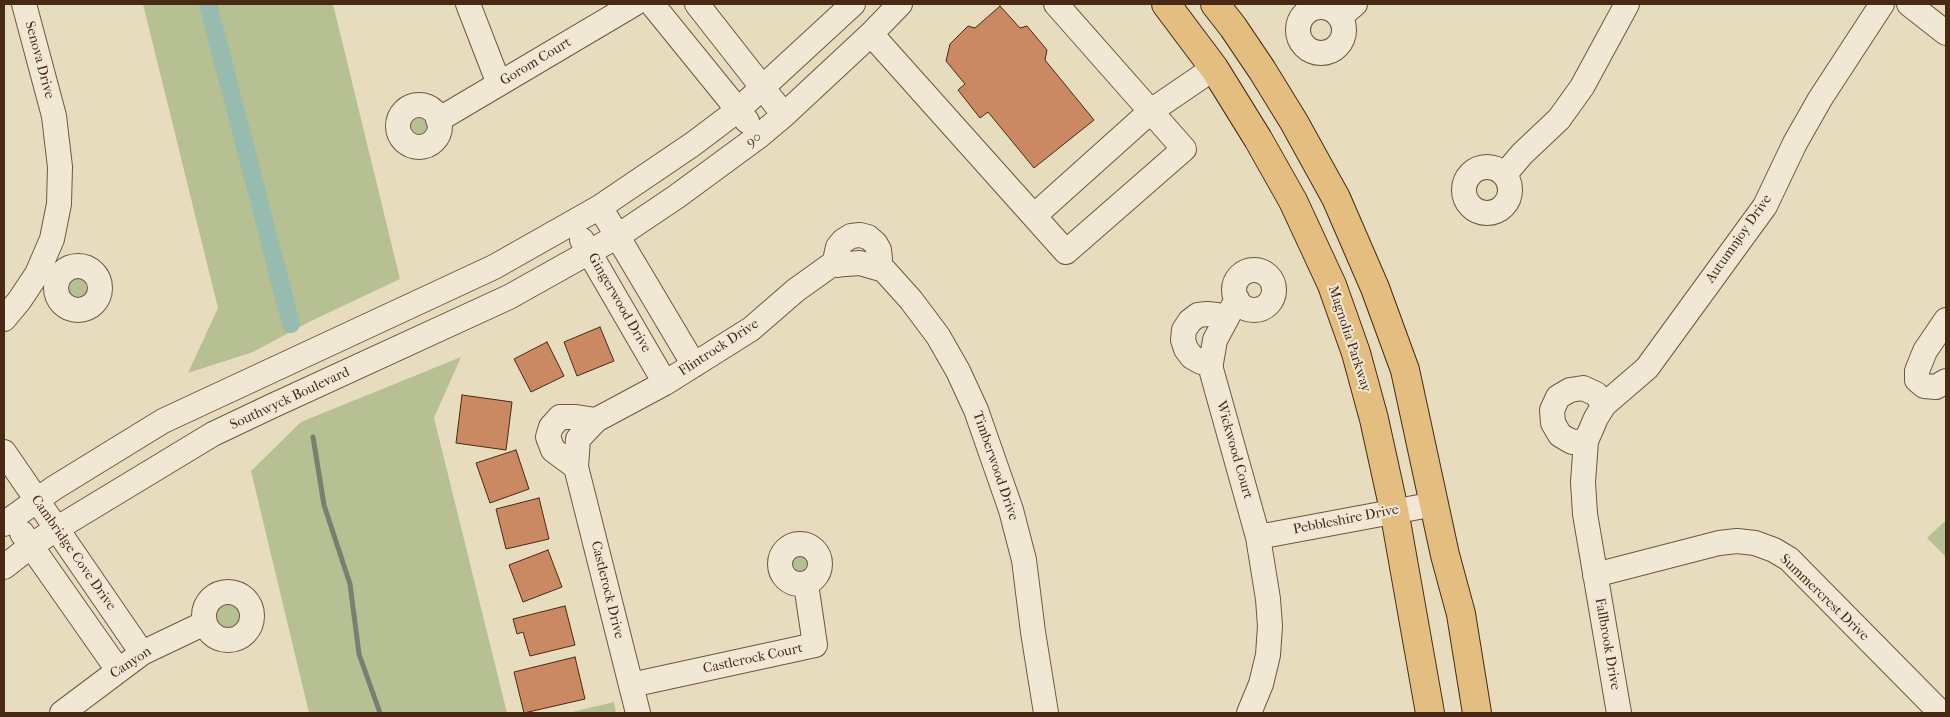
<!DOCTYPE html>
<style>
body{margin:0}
#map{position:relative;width:1950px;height:717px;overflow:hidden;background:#e8dcbf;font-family:"IM FELL French Canon",serif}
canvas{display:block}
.frame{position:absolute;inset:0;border:5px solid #482914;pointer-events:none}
</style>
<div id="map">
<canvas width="1950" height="717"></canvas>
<div class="frame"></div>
</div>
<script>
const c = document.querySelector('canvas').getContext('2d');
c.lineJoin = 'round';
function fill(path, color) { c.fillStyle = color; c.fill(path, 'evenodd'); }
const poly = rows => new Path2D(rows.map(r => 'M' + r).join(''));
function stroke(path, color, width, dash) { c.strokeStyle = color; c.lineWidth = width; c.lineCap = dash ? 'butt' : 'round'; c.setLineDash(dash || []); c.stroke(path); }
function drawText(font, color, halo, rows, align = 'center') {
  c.font = font + ' "IM FELL French Canon",serif'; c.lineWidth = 4; c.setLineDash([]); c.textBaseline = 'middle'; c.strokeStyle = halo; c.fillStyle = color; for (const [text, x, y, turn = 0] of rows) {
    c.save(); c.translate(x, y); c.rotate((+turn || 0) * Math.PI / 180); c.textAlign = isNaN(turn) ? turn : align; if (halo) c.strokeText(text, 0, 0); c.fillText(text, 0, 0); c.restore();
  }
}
fill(poly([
 [143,4,333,4,400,279,311,321,253,352,188,373,218,308],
 '403 120a20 20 0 1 1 40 0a20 20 0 1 1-40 0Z',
 '56 289a21 21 0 1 1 42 0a21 21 0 1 1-42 0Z',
 [461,357,434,418,507,713,309,713,251,471,301,422],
 [1946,520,1946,557,1927,538],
 '778 561a21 21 0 1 1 42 0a21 21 0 1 1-42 0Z',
 '208 616a21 21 0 1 1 42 0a21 21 0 1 1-42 0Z',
 [614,702,616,713,568,713]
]), '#b6c092');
stroke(poly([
 [313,437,324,505,350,584,359,654,380,713]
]), '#778171', 5);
stroke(poly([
 [208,4,291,324]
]), '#97bcaf', 18);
const building = poly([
 [1000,6,1020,28,1027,26,1047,50,1045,60,1094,120,1034,168,988,112,980,118,958,90,965,84,946,61,950,44,968,26,975,28,1000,6],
 [600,327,614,361,577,376,564,342,600,327],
 [547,342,564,376,531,392,514,359,547,342],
 [462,395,512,402,506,450,456,443,462,395],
 [516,450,529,489,490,503,476,463,516,450],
 [539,498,549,539,506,549,496,509,539,498],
 [548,550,562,587,523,602,509,565,548,550],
 [565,606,575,645,530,656,523,632,517,634,513,619,565,606],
 [575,657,585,699,524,713,514,672,575,657]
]);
fill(building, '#ca8863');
stroke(building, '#482914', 1);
const minor = poly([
 [468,4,499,84],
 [652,4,747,121],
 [697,4,784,115],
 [1909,4,1946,33],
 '1298 30a23 23 0 1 1 46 0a23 23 0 1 1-46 0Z',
 [1340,17,1355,4],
 [871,34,1066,252,1184,149,1056,4],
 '398 126a21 21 0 1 1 42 0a21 21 0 1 1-42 0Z',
 [438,120,634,4],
 '1464 190a23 23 0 1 1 46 0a23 23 0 1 1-46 0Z',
 [1505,174,1522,154,1559,119,1582,87,1627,4],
 [600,207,694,365],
 [1034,216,1151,111,1214,68],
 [582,240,665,383],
 [838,265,836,256,838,247,843,241,851,236,860,235,868,237,875,243,879,250,880,259,877,267],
 '56 288a22 22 0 1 1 44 0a22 22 0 1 1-44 0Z',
 '1234 290a20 20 0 1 1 40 0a20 20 0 1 1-40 0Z',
 [1237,299,1215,340,1211,363,1211,369,1258,537,1268,599,1270,626,1268,655,1261,684,1249,713],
 [4,319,19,301,37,274,52,239,59,204,60,167,54,116,24,4],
 [1946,320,1925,351,1917,371,1917,380,1924,386,1936,387,1946,381],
 [1211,363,1201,362,1192,357,1186,349,1183,340,1184,330,1190,321,1198,315,1207,314,1217,315,1225,321],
 [1586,441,1572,442,1560,435,1553,423,1552,410,1558,397,1570,390,1583,388,1596,394,1604,405],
 [4,452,142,653],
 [576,467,553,450,548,437,551,427,560,417,576,417,596,420],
 [4,524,54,488,163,421,494,267,600,207,693,144,738,110,853,4],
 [22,533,118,670],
 [1258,537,1435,504],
 '780 564a20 20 0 1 1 40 0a20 20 0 1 1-40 0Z',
 [4,567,31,546,56,529,213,434,272,406,509,297,618,236,676,197,759,136,784,115,871,34,900,4],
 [1595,575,1719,543,1737,541,1755,543,1774,550,1789,559,1941,713],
 '204 616a24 24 0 1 1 48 0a24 24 0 1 1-48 0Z',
 [631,685,815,645,806,584],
 [62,713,142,653,205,623],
 [638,713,576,467,578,439,596,420,665,383,751,329,796,290,831,265,860,263,884,270,911,300,938,336,958,371,976,410,1011,510,1024,560,1033,632,1046,713],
 [1619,713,1585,514,1583,482,1586,441,1596,418,1604,405,1647,368,1765,206,1795,143,1820,99,1882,4]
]);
const major = poly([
 [1166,4,1214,68,1258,139,1293,201,1332,285,1356,353,1374,419,1394,510,1430,713],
 [1215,4,1233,27,1262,70,1294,122,1336,198,1375,288,1405,370,1445,555,1461,614,1477,713]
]);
stroke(minor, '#70563f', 26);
stroke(major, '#482914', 30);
stroke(minor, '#f0e8d5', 24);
stroke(major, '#e4be80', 28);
drawText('14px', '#482914', '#f0e8d5', [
 ["Senova Drive",39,60,75],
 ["Gorom Court",536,62,-31],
 ["90",754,140,-38],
 ["Autumnjoy Drive",1739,239,-55],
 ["Gingerwood Drive",619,303,60],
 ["Magnolia Parkway",1349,339,72],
 ["Flintrock Drive",719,348,-33],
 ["Southwyck Boulevard",290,399,-25],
 ["Wickwood Court",1234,450,74],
 ["Timberwood Drive",995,466,71],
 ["Pebbleshire Drive",1346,520,-11],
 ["Cambridge Cove Drive",73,553,55],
 ["Castlerock Drive",607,590,76],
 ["Summercrest Drive",1824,598,44],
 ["Fallbrook Drive",1607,644,80],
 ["Castlerock Court",753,659,-12],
 ["Canyon",131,663,-33]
]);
</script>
